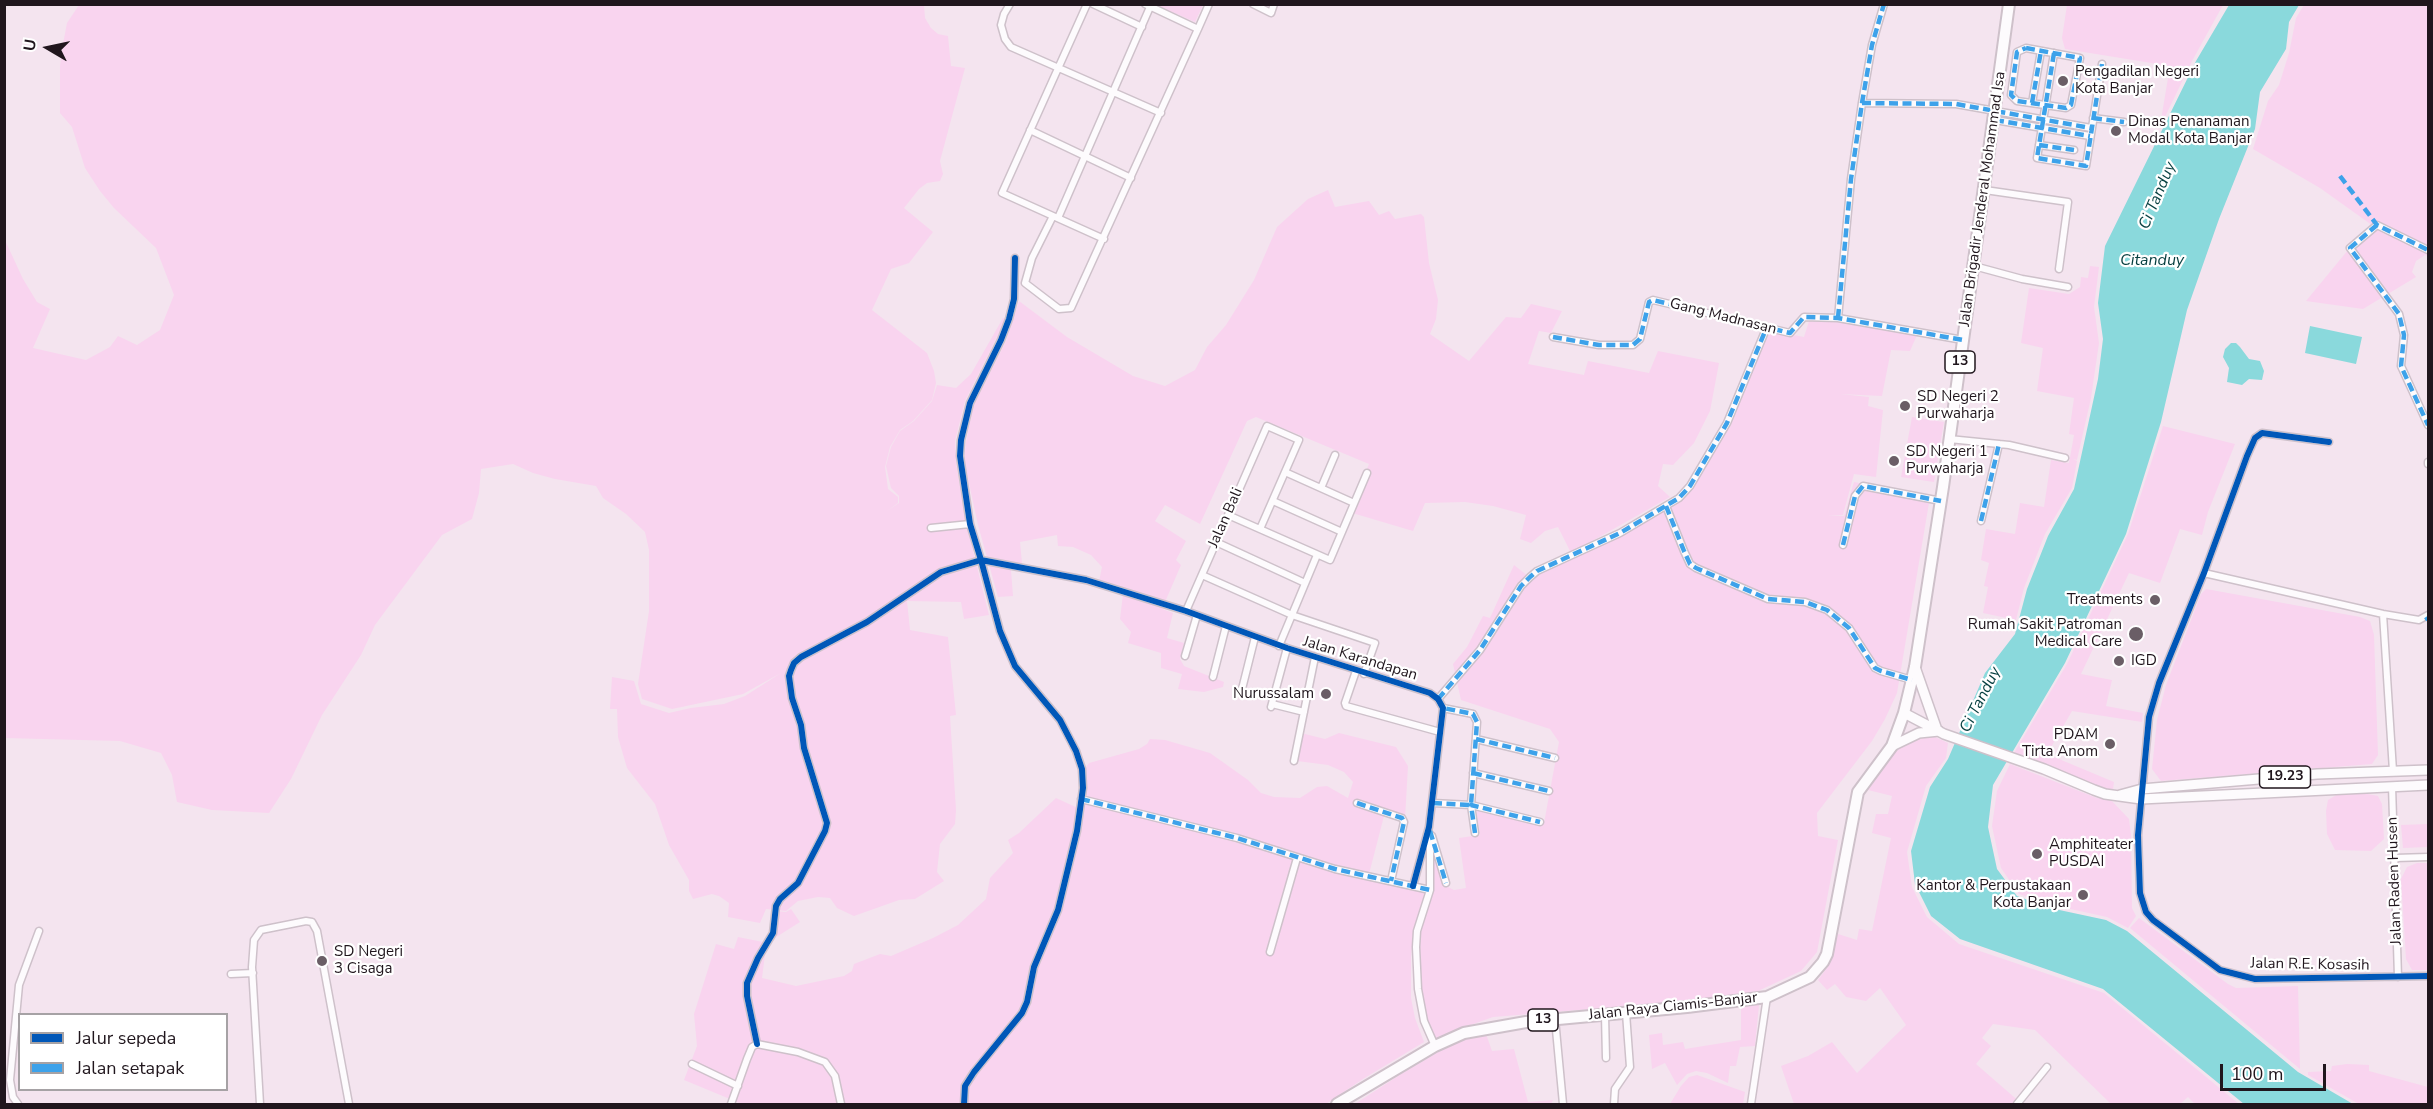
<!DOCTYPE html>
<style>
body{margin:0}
#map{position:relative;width:2433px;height:1109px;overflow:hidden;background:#f4e4ef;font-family:"Nunito Sans",sans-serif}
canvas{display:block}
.frame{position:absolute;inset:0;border:6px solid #20161d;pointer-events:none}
.legend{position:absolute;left:18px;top:1013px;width:210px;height:78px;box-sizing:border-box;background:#fff;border:2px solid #a6a2a5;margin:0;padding:8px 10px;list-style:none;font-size:18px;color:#20161d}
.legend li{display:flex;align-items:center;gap:12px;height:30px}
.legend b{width:30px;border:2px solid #a6a2a5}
.north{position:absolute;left:18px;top:18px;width:60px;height:60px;-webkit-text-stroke:4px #fff;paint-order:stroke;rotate:279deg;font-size:16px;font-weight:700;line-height:24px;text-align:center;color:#20161d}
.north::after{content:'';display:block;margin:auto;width:21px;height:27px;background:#20161d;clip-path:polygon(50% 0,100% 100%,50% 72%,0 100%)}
.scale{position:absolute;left:2220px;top:1064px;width:106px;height:27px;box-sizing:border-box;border:3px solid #20161d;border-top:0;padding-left:8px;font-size:18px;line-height:21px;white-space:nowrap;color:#20161d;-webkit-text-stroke:4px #fff;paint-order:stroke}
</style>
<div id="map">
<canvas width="2433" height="1109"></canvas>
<div class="frame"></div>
<ul class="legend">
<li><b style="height:8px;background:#0057b8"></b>Jalur sepeda</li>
<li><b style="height:8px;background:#3da2ea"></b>Jalan setapak</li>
</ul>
<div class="north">U</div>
<div class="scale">100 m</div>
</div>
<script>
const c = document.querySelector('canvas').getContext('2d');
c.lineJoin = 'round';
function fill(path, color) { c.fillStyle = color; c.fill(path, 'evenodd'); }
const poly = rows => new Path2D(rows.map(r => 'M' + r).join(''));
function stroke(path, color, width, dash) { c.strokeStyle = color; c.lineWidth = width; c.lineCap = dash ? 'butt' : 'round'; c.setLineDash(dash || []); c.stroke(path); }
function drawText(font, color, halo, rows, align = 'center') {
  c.font = font + ' "Nunito Sans",sans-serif'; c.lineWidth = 4.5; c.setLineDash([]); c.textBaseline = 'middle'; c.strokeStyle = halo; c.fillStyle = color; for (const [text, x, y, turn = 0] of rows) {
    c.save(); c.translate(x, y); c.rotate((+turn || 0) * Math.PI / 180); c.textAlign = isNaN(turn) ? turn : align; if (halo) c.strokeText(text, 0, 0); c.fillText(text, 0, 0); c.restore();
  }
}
fill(poly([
 [79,5,924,5,925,18,931,28,938,34,948,36,951,66,965,68,940,161,943,174,940,181,927,183,919,189,904,208,933,232,909,263,891,269,872,310,927,353,934,371,936,383,932,400,913,421,900,430,890,447,885,467,888,489,898,497,898,503,887,511,899,503,899,496,891,488,886,466,891,447,900,431,914,421,932,401,937,385,956,388,971,374,1003,318,1006,319,965,401,955,441,956,462,965,518,989,615,964,619,961,602,907,601,910,630,948,637,956,715,950,716,956,810,955,824,940,844,937,872,944,881,915,899,899,900,854,916,837,908,830,898,818,897,798,901,786,911,766,909,760,923,728,917,729,903,719,896,712,894,693,899,689,891,689,880,669,845,655,804,627,768,618,737,617,709,610,709,612,677,634,681,641,704,669,713,691,708,724,704,745,696,781,673,743,694,672,709,642,699,638,684,649,611,649,550,645,532,626,514,603,498,596,486,555,479,533,473,513,464,481,469,479,493,472,519,442,535,375,625,361,655,322,715,291,779,269,813,212,810,177,802,172,775,161,753,120,741,5,738,4,238,23,279,37,302,50,309,33,348,86,360,110,347,118,336,137,345,160,330,174,295,156,248,114,208,100,191,85,168,72,127,60,113,60,66,63,44,67,23],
 [1156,5,1203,4,1203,5,1195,22],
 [2067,5,2067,4,2223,5,2192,61,2163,121,2161,120,2170,66,2065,49,2062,38],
 [2304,5,2428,5,2428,256,2425,255,2416,261,2412,272,2416,277,2363,309,2306,301,2348,250,2376,228,2320,188,2253,149,2268,101,2279,85,2289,53,2296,18],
 [1328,190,1335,207,1369,201,1379,215,1389,211,1395,219,1421,214,1424,217,1429,263,1438,300,1436,319,1430,334,1469,361,1506,317,1521,318,1531,304,1562,311,1551,333,1539,331,1528,364,1584,375,1588,361,1649,373,1658,351,1719,363,1710,411,1694,443,1673,465,1663,464,1658,486,1670,497,1571,553,1558,527,1545,531,1531,543,1520,539,1526,515,1493,506,1465,502,1425,503,1413,531,1349,512,1369,464,1256,417,1247,421,1200,524,1165,505,1155,521,1186,541,1176,560,1181,565,1162,609,1173,613,1167,638,1184,643,1180,659,1184,666,1224,682,1223,687,1204,692,1178,689,1182,674,1161,668,1161,653,1128,643,1131,632,1120,619,1123,594,1098,586,1102,567,1091,555,1073,547,1058,546,1057,535,1020,542,1022,563,1011,570,1013,596,998,597,978,525,964,460,966,442,973,406,1006,341,1019,301,1067,337,1133,376,1165,386,1195,370,1207,347,1226,325,1254,280,1277,227,1308,199],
 [2090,266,2099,267,2094,307,2099,343,2091,398,2077,460,2073,459,2077,461,2072,488,2045,534,2024,588,2016,620,1983,613,1988,587,1984,586,1989,563,1981,560,1986,529,2015,534,2020,503,2044,507,2051,460,2069,463,2074,435,2069,434,2074,398,2037,391,2043,348,2021,343,2029,288,2069,294,2080,287,2081,277,2088,278],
 [1811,315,1917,335,1910,351,1891,350,1882,396,1840,394,1869,397,1868,406,1883,410,1876,477,1854,474,1843,515,1827,515,1844,516,1854,482,1930,497,1897,693,1885,719,1872,741,1817,813,1818,836,1838,840,1817,952,1801,971,1758,991,1702,1000,1493,1017,1443,1035,1435,1043,1426,1020,1419,989,1418,947,1420,931,1433,891,1433,859,1437,858,1442,884,1454,890,1466,888,1459,838,1480,835,1476,809,1544,823,1559,742,1550,729,1461,700,1453,664,1467,647,1483,616,1490,618,1514,565,1533,580,1539,574,1622,536,1681,501,1692,488,1731,425,1769,330,1804,337],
 [1912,417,1944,422,1934,482,1901,477],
 [2163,426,2235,444,2208,512,2202,535,2180,529,2160,583,2129,573,2081,674,2112,680,2106,706,2143,713,2142,722,2072,711,2047,754,2114,782,2113,789,2105,789,2014,753,2067,664,2128,534],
 [2206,589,2360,617,2370,621,2374,635,2378,755,2372,764,2161,781,2152,769,2157,720,2166,685,2201,594],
 [1301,733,1325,739,1339,733,1396,747,1408,766,1405,819,1384,816,1368,878,1425,891,1413,933,1411,957,1411,998,1415,1018,1424,1042,1363,1079,1326,1104,742,1104,684,1080,697,1046,694,1014,716,944,734,949,738,937,763,942,766,947,762,978,796,986,844,976,852,971,854,964,880,954,891,956,933,938,958,925,986,899,990,878,1013,853,1008,840,1019,833,1056,798,1082,810,1087,789,1085,768,1089,763,1139,749,1147,744,1150,739,1165,740,1210,753,1248,780,1261,793,1274,797,1300,798,1317,787,1327,786,1348,798,1353,782,1344,772,1328,765,1297,761],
 [1933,736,1948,743,1946,758,1926,786,1907,852,1912,887,1927,917,1959,944,2104,993,2239,1104,2195,1104,2188,1097,2180,1104,2111,1104,2035,1030,1993,1024,1982,1038,1991,1046,1976,1064,2022,1104,1794,1104,1781,1066,1808,1056,1832,1042,1857,1073,1906,1025,1880,988,1866,1001,1846,997,1835,984,1827,990,1818,980,1829,965,1838,934,1857,940,1859,929,1872,931,1891,838,1872,833,1876,814,1888,814,1892,796,1868,790,1891,755,1908,742],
 [2010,764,2097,798,2111,800,2129,819,2131,835,2132,908,2136,916,2128,928,2107,917,2052,905,2019,894,2001,868,1992,826,1997,791],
 [2357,792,2378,796,2382,804,2384,839,2371,851,2335,850,2327,834,2326,811,2328,800,2338,794],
 [2428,824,2428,847,2403,848,2401,825],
 [2417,863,2428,863,2428,970,2412,970,2406,959,2401,879,2407,867],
 [791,909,800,922,770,941,776,911,786,912],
 [2139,918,2228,984,2236,988,2298,986,2300,1069,2130,928],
 [1759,1005,1755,1046,1740,1047,1736,1066,1730,1066,1728,1083,1707,1073,1696,1071,1687,1074,1677,1085,1665,1063,1652,1069,1649,1035,1662,1033,1663,1045,1683,1042,1685,1049,1741,1040,1741,1007],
 [1486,1034,1492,1051,1514,1049,1528,1102,1553,1100,1551,1104,1355,1104,1401,1074,1464,1037],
 [2347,1064,2369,1065,2369,1071,2428,1087,2428,1104,2359,1104,2308,1075,2308,1072,2331,1071,2332,1066],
 [1697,1075,1745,1092,1743,1104,1670,1104,1681,1086,1689,1077]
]), '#f9d4ef');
fill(poly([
 [2229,5,2299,5,2289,22,2286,49,2260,92,2255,129,2219,219,2187,310,2161,422,2126,534,2065,663,1993,785,1988,827,1997,869,2017,896,2050,908,2106,920,2127,931,2298,1072,2353,1104,2244,1104,2103,989,1960,939,1931,916,1915,884,1911,851,1930,787,1948,759,1985,673,2015,634,2027,589,2048,536,2074,489,2098,379,2103,339,2098,303,2105,246,2196,61],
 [2310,326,2362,337,2356,364,2305,353],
 [2231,343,2236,343,2240,347,2249,359,2260,361,2264,371,2262,380,2249,379,2242,385,2227,382,2229,368,2223,357,2225,349]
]), '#8ad9dc');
const street = poly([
 [1010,4,1004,14,1001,25,1005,39,1011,47,1161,113],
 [1087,4,1002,193,1104,239],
 [1093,4,1142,27],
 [1253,4,1271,13,1274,4],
 [1198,29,1209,4],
 [2026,48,2080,58,2071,105,2066,108,2017,101,2011,95,2017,52,2026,48],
 [2054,53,2037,158,2086,166,2102,64],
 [1862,103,1956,104,2091,128],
 [2032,103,2041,51],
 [2093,118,2124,122],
 [1995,120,2090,136],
 [1030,130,1131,178],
 [2039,145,2074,150],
 [1985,190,2068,202,2059,269],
 [1053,216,1032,258,1025,283,1059,309,1071,308,1198,29,1145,4],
 [1058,218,1150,7],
 [2428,250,2377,225,2350,248,2399,314,2404,335,2401,366,2428,425],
 [1015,258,1014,299,1009,319,1001,340,970,403,961,440,960,456,970,524,981,560,1086,580,1186,611,1287,648,1430,693,1438,699,1443,708,1429,827,1413,886],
 [1974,266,2022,279,2068,287],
 [1838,318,1851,179,1862,103,1872,45,1884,4],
 [1553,337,1599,345,1633,345,1640,339,1649,302,1653,300,1790,333,1804,317,1838,318,1963,340],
 [1949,439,2009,445,2065,458],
 [2329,442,2262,433,2255,438,2247,456,2204,573,2159,683,2149,717,2138,835,2140,893,2146,912,2153,920,2220,970,2255,979,2428,976],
 [2428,462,2428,464],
 [1285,472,1354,503],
 [1321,488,1335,455],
 [1273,501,1342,532],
 [1666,506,1684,551,1690,564,1696,568,1768,599,1805,602,1827,610,1849,628,1875,668,1881,671,1912,680],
 [1228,515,1330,560,1367,473],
 [1981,521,1999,444],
 [931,528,970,524],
 [1216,542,1305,583],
 [1843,545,1855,496,1863,486,1941,501],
 [2204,573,2383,614,2419,620,2428,615],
 [1202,575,1292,615,1375,643,1364,674],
 [1186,611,1267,426,1299,440,1260,529],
 [2383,614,2393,771],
 [1279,646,1317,555],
 [1185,656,1197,615],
 [1356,671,1345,703,1346,706,1440,732],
 [1213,677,1226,626],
 [1242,689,1255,637],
 [1438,699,1480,650,1521,586,1530,577,1537,571,1620,533,1679,498,1690,486,1727,423,1766,329],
 [1272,704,1304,712],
 [1271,707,1287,648],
 [1476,739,1555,758],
 [1294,761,1315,657],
 [1473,773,1549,791],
 [2392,786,2398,977],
 [1081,799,1237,838,1335,869,1430,890],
 [1357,803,1402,818,1404,822,1391,881],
 [1433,803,1471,805,1477,722,1473,714,1443,708],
 [1475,833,1471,805,1540,822],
 [1430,834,1430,890,1417,931,1416,947,1418,989,1424,1021,1435,1046],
 [1432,836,1446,883],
 [2395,858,2428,857],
 [1270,952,1297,858],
 [231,974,253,973],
 [1605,1015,1606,1058],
 [1555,1019,1563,1104],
 [757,1044,747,996,747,983,758,958,773,933,776,906,780,899,798,883,825,831,827,823,804,748,801,725,792,698,789,676,791,670,794,663,801,657,867,622,941,572,981,560,1000,631,1015,666,1060,720,1076,751,1082,769,1083,788,1077,831,1058,910,1034,967,1027,1002,1022,1013,974,1072,965,1086,964,1104],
 [692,1064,738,1086],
 [18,1104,13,1097,10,1080,19,985,39,931],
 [260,1104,252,967,254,940,261,930,306,921,312,922,317,931,349,1104],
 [731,1104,747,1059,752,1047,757,1044,798,1052,825,1062,835,1076,841,1104],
 [1614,1104,1615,1089,1630,1067,1626,1013],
 [1751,1104,1767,997],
 [2017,1104,2047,1067]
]);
const primary = poly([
 [1915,667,1937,730],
 [1904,713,1944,734,2044,769,2094,790,2105,794,2141,799,2428,785],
 [1892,746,1919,733,1939,731],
 [2120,795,2142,789,2317,774,2428,770]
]);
const highway = poly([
 [1337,1104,1435,1046,1464,1033,1526,1022,1687,1007,1767,997,1810,977,1823,962,1827,954,1858,792,1892,746,1904,713,1915,667,1943,487,2009,4]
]);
stroke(street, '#cec1ca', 9);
stroke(primary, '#cec1ca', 12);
stroke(highway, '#cec1ca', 14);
stroke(street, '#fdfbfd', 6);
stroke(primary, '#fdfbfd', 9);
stroke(highway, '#fdfbfd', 10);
stroke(poly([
 [2026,48,2080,58,2071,105,2066,108,2017,101,2011,95,2017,52,2026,48],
 [2054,53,2037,158,2086,166,2102,64],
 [1862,103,1956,104,2091,128],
 [2032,103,2041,51],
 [2093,118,2124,122],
 [1995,120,2090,136],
 [2039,145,2074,150],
 [2340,176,2377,225,2428,250],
 [2377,225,2350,248,2399,314,2404,335,2401,366,2428,425],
 [1838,318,1851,179,1862,103,1872,45,1884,4],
 [1553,337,1599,345,1633,345,1640,339,1649,302,1653,300,1790,333,1804,317,1838,318,1963,340],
 [1666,506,1684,551,1690,564,1696,568,1768,599,1805,602,1827,610,1849,628,1875,668,1881,671,1912,680],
 [1981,521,1999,444],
 [1843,545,1855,496,1863,486,1941,501],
 [2426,617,2428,620],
 [1438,699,1480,650,1521,586,1530,577,1537,571,1620,533,1679,498,1690,486,1727,423,1766,329],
 [1476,739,1555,758],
 [1473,773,1549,791],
 [1081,799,1237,838,1335,869,1430,890],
 [1357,803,1402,818,1404,822,1391,881],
 [1433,803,1471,805,1477,722,1473,714,1443,708],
 [1430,831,1446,883],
 [1475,833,1471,805,1540,822]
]), '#3da2ea', 4.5, [9, 4.5]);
stroke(poly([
 [1015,258,1014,299,1009,319,1001,340,970,403,961,440,960,456,970,524,981,560,1086,580,1186,611,1287,648,1430,693,1438,699,1443,708,1429,827,1413,886],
 [2329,442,2262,433,2255,438,2247,456,2204,573,2159,683,2149,717,2138,835,2140,893,2146,912,2153,920,2220,970,2255,979,2428,976],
 [757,1044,747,996,747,983,758,958,773,933,776,906,780,899,798,883,825,831,827,823,804,748,801,725,792,698,789,676,791,670,794,663,801,657,867,622,941,572,981,560,1000,631,1015,666,1060,720,1076,751,1082,769,1083,788,1077,831,1058,910,1034,967,1027,1002,1022,1013,974,1072,965,1086,964,1104]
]), '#0057b8', 6);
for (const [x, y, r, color] of [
 [2063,81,6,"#6a5e66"],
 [2116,131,6,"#6a5e66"],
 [1905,406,6,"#6a5e66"],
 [1894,461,6,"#6a5e66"],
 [2155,600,6,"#6a5e66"],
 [2136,634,8,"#6a5e66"],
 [2119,661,6,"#6a5e66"],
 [1326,694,6,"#6a5e66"],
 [2110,744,6,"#6a5e66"],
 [2037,854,6,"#6a5e66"],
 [2083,895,6,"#6a5e66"],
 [322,961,6,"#6a5e66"]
]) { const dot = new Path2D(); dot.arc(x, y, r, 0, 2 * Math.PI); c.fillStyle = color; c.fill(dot); stroke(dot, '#fff', 2); }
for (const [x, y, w] of [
 [1960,362,30],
 [2285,777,51],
 [1543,1020,30]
]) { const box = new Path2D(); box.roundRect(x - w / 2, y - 11, w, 22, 4.5); c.fillStyle = '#fff'; c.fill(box); stroke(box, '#20161d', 1.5); }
drawText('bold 14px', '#20161d', null, [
 ["13",1960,362],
 ["19.23",2285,777],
 ["13",1543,1020]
]);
drawText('15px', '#20161d', '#fff', [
 ["Pengadilan Negeri",2075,72],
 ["Kota Banjar",2075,89],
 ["Dinas Penanaman",2128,122],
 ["Modal Kota Banjar",2128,139],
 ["SD Negeri 2",1917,397],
 ["Purwaharja",1917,414],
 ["SD Negeri 1",1906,452],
 ["Purwaharja",1906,469],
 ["Treatments",2143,600,"right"],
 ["Rumah Sakit Patroman",2122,625,"right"],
 ["Medical Care",2122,642,"right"],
 ["IGD",2131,661],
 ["Nurussalam",1314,694,"right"],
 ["PDAM",2098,735,"right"],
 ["Tirta Anom",2098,752,"right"],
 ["Amphiteater",2049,845],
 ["PUSDAI",2049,862],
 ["Kantor & Perpustakaan",2071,886,"right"],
 ["Kota Banjar",2071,903,"right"],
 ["SD Negeri",334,952],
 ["3 Cisaga",334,969]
], 'left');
drawText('15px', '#20161d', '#fff', [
 ["Jalan Brigadir Jenderal Mohammad Isa",1983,199,-82],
 ["Gang Madnasan",1723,317,14],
 ["Jalan Bali",1226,518,-66],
 ["Jalan Karandapan",1360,659,17],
 ["Jalan Raden Husen",2395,881,-92],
 ["Jalan R.E. Kosasih",2310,965,1],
 ["Jalan Raya Ciamis-Banjar",1673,1007,-6]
]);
drawText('italic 16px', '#063f40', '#fff', [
 ["Ci Tanduy",2158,196,-67],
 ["Citanduy",2152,261],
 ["Ci Tanduy",1981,700,-63]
]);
</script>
